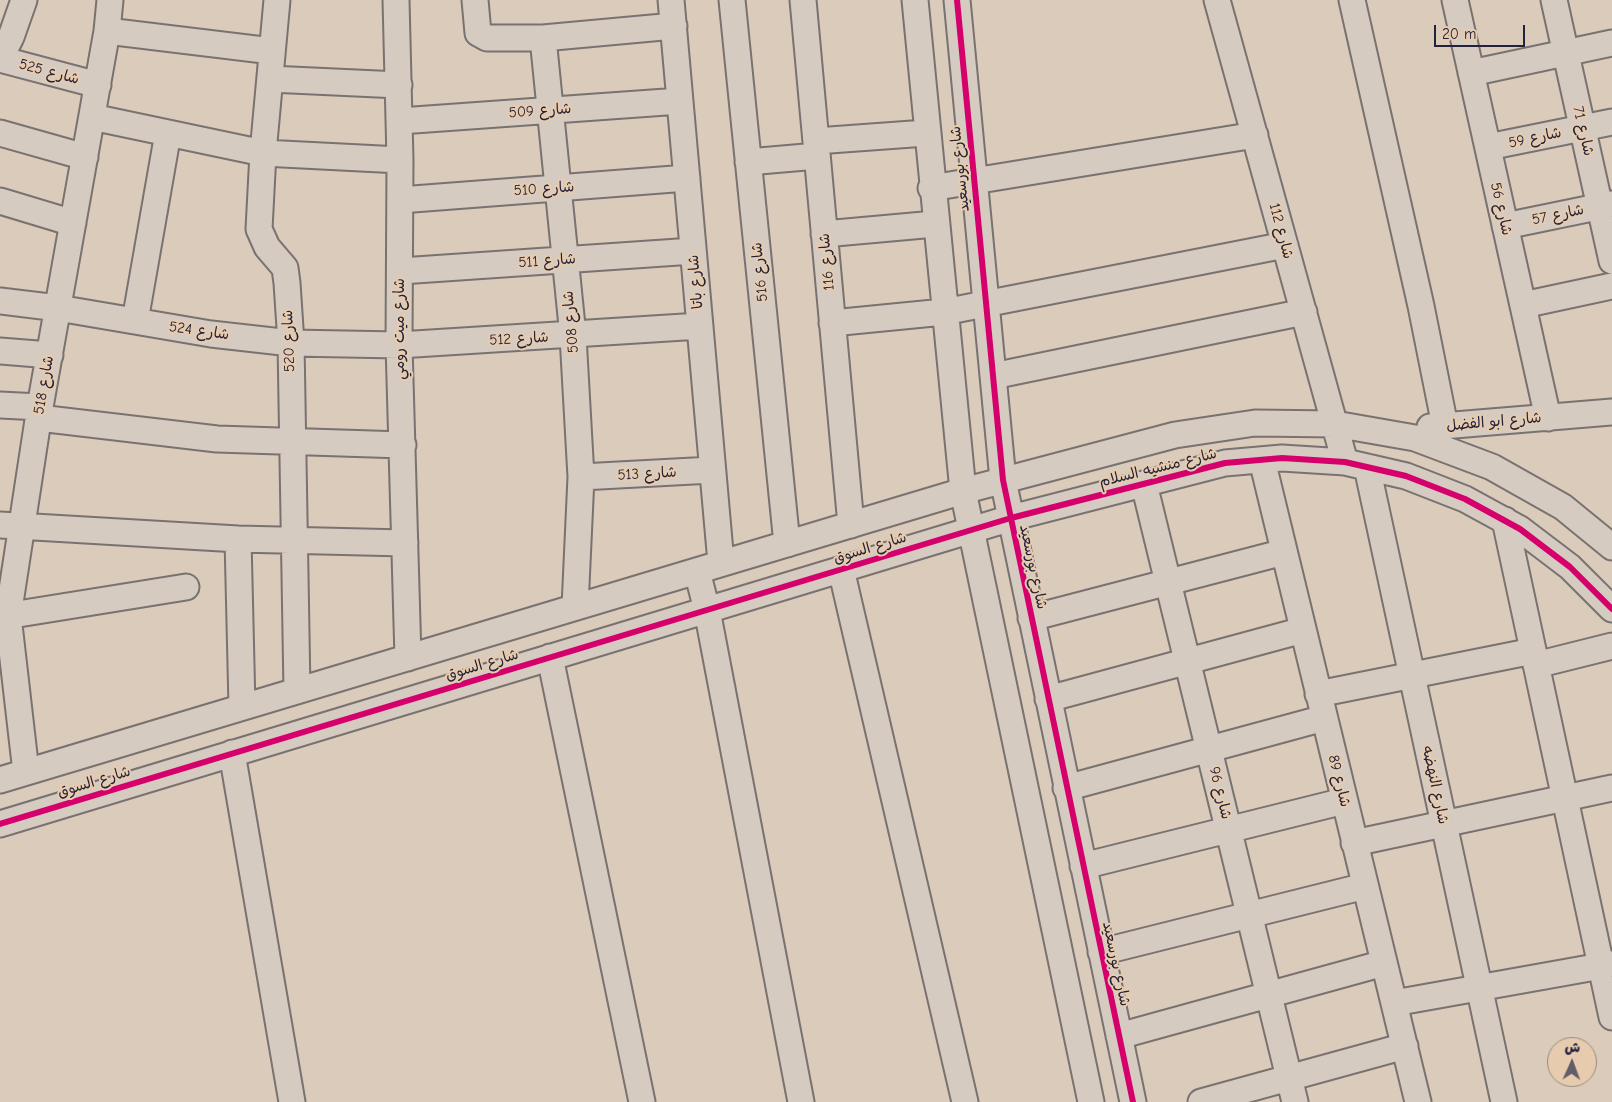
<!DOCTYPE html>
<meta charset="utf-8">
<style>
body{margin:0}
#map{position:relative;width:1612px;height:1102px;overflow:hidden;background:#dacbbb;font-family:"Comic Neue","Playpen Sans Arabic",sans-serif}
canvas{display:block}
.north{position:absolute;left:1547px;top:1037px;width:50px;height:50px;box-sizing:border-box;background:#e7cbae;border:1px solid #988780;border-radius:50%;rotate:2deg;font-size:14px;font-weight:700;line-height:20px;text-align:center;color:#22223b}
.north::after{content:'';display:block;margin:auto;width:18px;height:22px;background:#625d68;clip-path:polygon(50% 0,100% 100%,50% 72%,0 100%)}
.scale{position:absolute;left:1434px;top:25px;width:91px;height:22px;box-sizing:border-box;border:2px solid #22223b;border-top:0;padding-left:6px;font-size:15px;line-height:18px;white-space:nowrap;color:#22223b;-webkit-text-stroke:4px #e7cbae;paint-order:stroke}
</style>
<div id="map">
<canvas width="1612" height="1102"></canvas>
<div class="north">ش</div>
<div class="scale">20 m</div>
</div>
<script>
const c = document.querySelector('canvas').getContext('2d');
c.lineJoin = 'round';
const poly = rows => new Path2D(rows.map(r => 'M' + r).join(''));
function stroke(path, color, width, dash) { c.strokeStyle = color; c.lineWidth = width; c.lineCap = dash ? 'butt' : 'round'; c.setLineDash(dash || []); c.stroke(path); }
function drawText(font, color, halo, rows, align = 'center') {
  c.font = font + ' "Comic Neue","Playpen Sans Arabic",sans-serif'; c.lineWidth = 4; c.setLineDash([]); c.textBaseline = 'middle'; c.strokeStyle = halo; c.fillStyle = color; for (const [text, x, y, turn = 0] of rows) {
    c.save(); c.translate(x, y); c.rotate((+turn || 0) * Math.PI / 180); c.textAlign = isNaN(turn) ? turn : align; if (halo) c.strokeText(text, 0, 0); c.fillText(text, 0, 0); c.restore();
  }
}
const street = poly([
 [277,0,263,153,259,229,267,247,285,268,287,283,291,343,297,691],
 [396,0,400,160,399,345,408,658],
 [475,0,478,33,487,38,543,38,674,26],
 [671,0,721,563],
 [732,0,787,544],
 [803,0,851,525],
 [915,0,963,491,1091,1102],
 [957,0,1003,480,1133,1102],
 [1217,0,1345,462],
 [1352,0,1421,306,1445,426],
 [1455,0,1548,418],
 [1554,0,1612,261],
 [107,31,272,51],
 [543,38,573,336,581,477,575,607],
 [0,59,98,85],
 [0,59,11,37,24,0],
 [1471,73,1612,43],
 [270,79,399,85],
 [92,117,263,153,400,160],
 [400,121,680,101],
 [0,133,85,157],
 [816,141,926,133],
 [1488,147,1612,122],
 [748,162,817,156],
 [931,188,1255,135],
 [400,200,687,178],
 [0,201,73,223],
 [1505,226,1612,204],
 [824,234,935,224],
 [401,271,693,251],
 [0,301,58,308,211,334,291,343,399,345,700,326],
 [1523,305,1612,286],
 [135,321,168,133],
 [832,323,944,312,1285,245],
 [0,351,50,355],
 [993,376,1304,312],
 [0,405,40,407],
 [39,418,217,439,403,445],
 [1430,427,1612,412],
 [1262,460,1418,1102],
 [1367,467,1504,1102],
 [581,477,712,470],
 [1144,484,1295,1102],
 [1505,520,1612,1017],
 [0,525,238,539,405,543],
 [238,539,242,707],
 [841,569,965,1102],
 [697,571,707,610,801,1102],
 [0,617,186,587],
 [1031,618,1284,552],
 [550,657,642,1102],
 [1536,665,1612,646],
 [1318,694,1533,651],
 [1048,699,1303,630],
 [232,753,292,1102],
 [26,772,8,616,40,407,107,31,110,0],
 [0,780,963,491,1175,435,1255,423,1335,424,1415,438,1492,467,1563,507,1612,547],
 [1066,788,1324,718],
 [0,824,1011,518,1225,463,1282,458,1345,462,1406,476,1465,499,1520,529,1570,567,1612,609],
 [1354,843,1612,788],
 [1083,866,1344,801],
 [1101,952,1365,886],
 [1394,1003,1612,964],
 [1119,1036,1384,963],
 [1201,1102,1405,1046]
]);
stroke(street, '#797270', 29);
stroke(street, '#d5cbc0', 25);
stroke(poly([
 [957,0,1003,480,1133,1102],
 [0,824,1011,518,1225,463,1282,458,1345,462,1406,476,1465,499,1520,529,1570,567,1612,609]
]), '#d6006c', 6);
drawText('15px', '#22223b', '#e7cbae', [
 ["شارع 525",49,72,15],
 ["شارع 509",540,111,-4],
 ["شارع 71",1583,131,77],
 ["شارع 59",1535,138,-12],
 ["شارع بورسعيد",960,169,-96],
 ["شارع 510",544,189,-4],
 ["شارع 56",1501,209,77],
 ["شارع 57",1558,215,-12],
 ["شارع 112",1281,231,75],
 ["شارع 511",547,261,-4],
 ["شارع 116",827,262,-95],
 ["شارع 516",760,272,-96],
 ["شارع باتا",696,282,-95],
 ["شارع 508",571,322,-95],
 ["شارع ميت رومي",400,329,-90],
 ["شارع 524",199,331,8],
 ["شارع 512",519,339,-3],
 ["شارع 520",289,341,-92],
 ["شارع 518",44,385,-80],
 ["شارع ابو الفضل",1494,422,-5],
 ["شارع منشيه السلام",1158,468,-14],
 ["شارع 513",647,474,-3],
 ["شارع السوق",870,548,-17],
 ["شارع بورسعيد",1033,567,78],
 ["شارع السوق",482,665,-17],
 ["شارع 89",1339,781,76],
 ["شارع السوق",94,782,-17],
 ["شارع النهضه",1435,785,78],
 ["شارع 96",1220,793,76],
 ["شارع بورسعيد",1116,964,78]
]);
</script>
